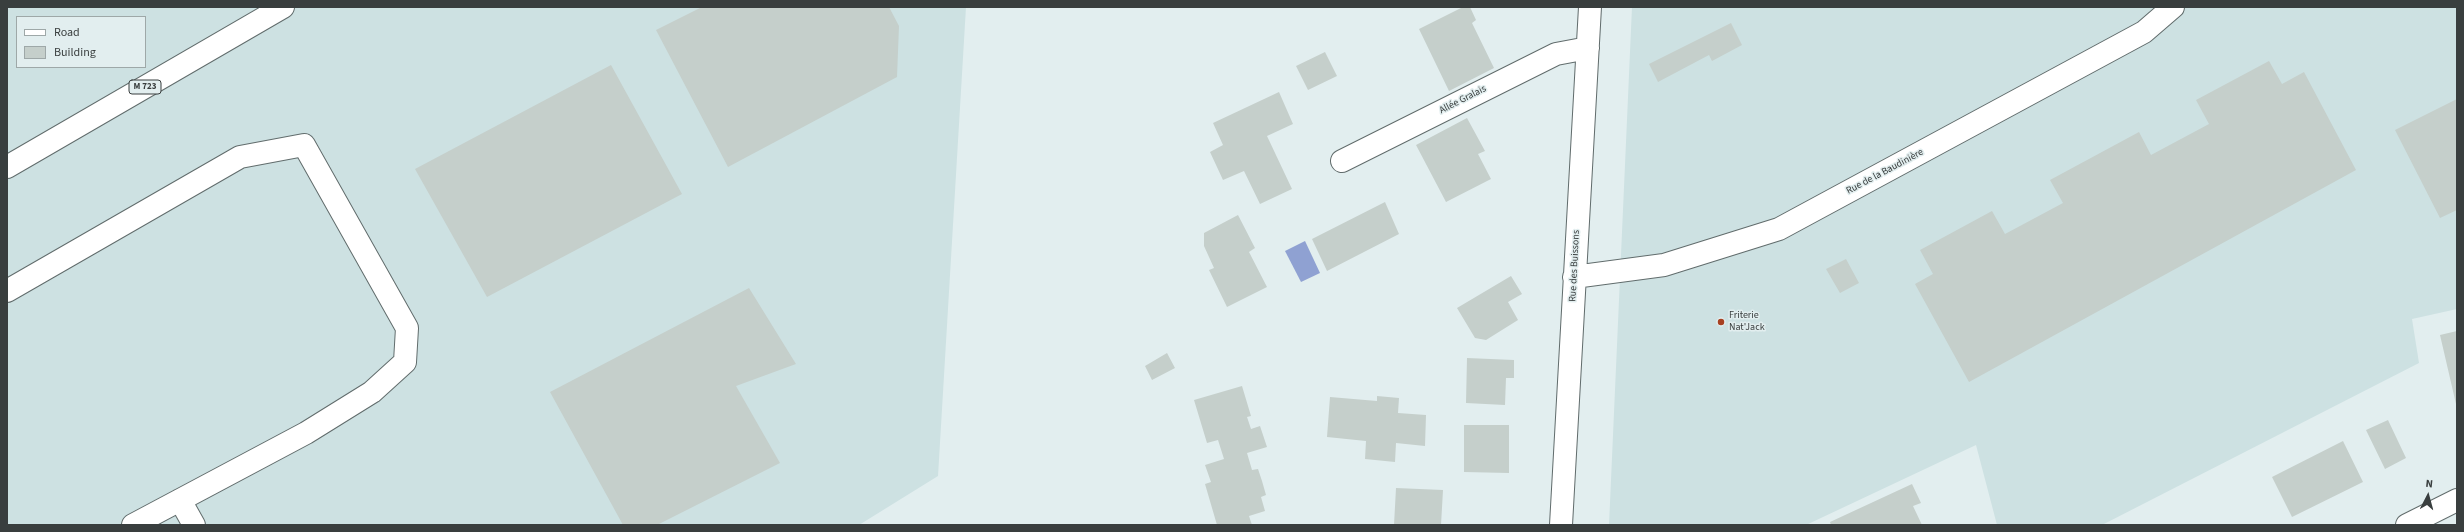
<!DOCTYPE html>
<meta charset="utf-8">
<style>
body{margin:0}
#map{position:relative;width:2464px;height:532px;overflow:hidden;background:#e2eeef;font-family:"Source Sans 3",sans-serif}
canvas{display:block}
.frame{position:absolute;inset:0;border:8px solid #393e3e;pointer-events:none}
.legend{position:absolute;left:16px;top:16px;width:130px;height:52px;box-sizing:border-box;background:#e2eeef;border:1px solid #9ea8a8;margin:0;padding:5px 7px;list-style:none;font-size:12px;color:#393e3e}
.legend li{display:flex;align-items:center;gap:8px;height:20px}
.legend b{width:20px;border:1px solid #9ea8a8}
.north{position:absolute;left:2408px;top:476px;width:40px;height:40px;-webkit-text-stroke:3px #e2eeef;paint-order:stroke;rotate:6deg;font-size:11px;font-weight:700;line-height:16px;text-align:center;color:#393e3e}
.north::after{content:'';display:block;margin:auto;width:14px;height:18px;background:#393e3e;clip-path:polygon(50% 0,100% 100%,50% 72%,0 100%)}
</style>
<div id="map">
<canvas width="2464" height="532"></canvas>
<div class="frame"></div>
<ul class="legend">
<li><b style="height:5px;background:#fff"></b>Road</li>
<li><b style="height:11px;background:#c5cfcb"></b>Building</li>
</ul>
<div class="north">N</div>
</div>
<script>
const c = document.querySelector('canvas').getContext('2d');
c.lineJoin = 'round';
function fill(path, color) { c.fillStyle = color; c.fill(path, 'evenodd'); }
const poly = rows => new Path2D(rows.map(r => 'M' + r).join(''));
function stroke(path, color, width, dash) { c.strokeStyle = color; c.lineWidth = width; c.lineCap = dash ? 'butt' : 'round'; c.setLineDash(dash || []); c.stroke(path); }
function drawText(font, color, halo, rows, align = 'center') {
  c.font = font + ' "Source Sans 3",sans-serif'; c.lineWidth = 3; c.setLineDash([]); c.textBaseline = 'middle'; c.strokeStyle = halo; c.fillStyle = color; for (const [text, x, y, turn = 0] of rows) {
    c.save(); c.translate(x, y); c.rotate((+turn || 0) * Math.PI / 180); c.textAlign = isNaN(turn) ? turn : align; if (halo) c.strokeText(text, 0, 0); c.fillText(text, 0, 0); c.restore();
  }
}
fill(poly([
 [7,7,966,7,938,476,859,525,7,525],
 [17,17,145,17,145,67,17,67],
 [1632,7,2457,7,2457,309,2412,319,2419,363,2102,525,1997,525,1976,445,1806,525,1609,525]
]), '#cde1e2');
fill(poly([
 [1305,241,1320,273,1301,282,1285,251]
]), '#8fa1d2');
fill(poly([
 [702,7,889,7,899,26,897,77,728,167,656,30],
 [1463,7,1470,7,1476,20,1472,23,1494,68,1449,91,1419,29],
 [1731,23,1742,45,1712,61,1709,55,1658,82,1649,64],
 [1325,52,1337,76,1308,90,1296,66],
 [2269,61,2282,84,2304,72,2356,170,1969,382,1915,284,1933,274,1920,250,1992,211,2005,234,2063,203,2050,180,2139,132,2151,155,2209,124,2196,100],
 [611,65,682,194,487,297,415,169],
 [1279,92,1293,124,1267,136,1292,189,1260,204,1244,171,1223,180,1210,152,1223,145,1213,123],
 [2457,99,2457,210,2440,218,2395,130],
 [1467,118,1485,151,1478,154,1491,179,1446,202,1416,145],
 [1385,202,1399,234,1327,271,1312,239],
 [1238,215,1255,248,1249,252,1267,287,1227,307,1209,270,1214,268,1204,246,1204,233],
 [1846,259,1859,283,1840,293,1826,269],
 [1511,276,1522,294,1508,302,1518,320,1486,340,1475,338,1457,308],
 [749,288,796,364,736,386,780,463,657,525,623,525,550,392],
 [2457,331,2457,404,2456,404,2440,335],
 [1167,353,1175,368,1152,380,1145,366],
 [1467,358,1514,360,1514,378,1506,378,1505,405,1466,403],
 [1242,386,1251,416,1247,417,1251,429,1260,426,1267,447,1247,453,1252,470,1258,469,1262,481,1266,495,1261,497,1265,511,1249,516,1252,525,1217,525,1205,484,1211,482,1205,465,1224,459,1218,440,1207,443,1194,400],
 [1377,396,1399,398,1398,413,1426,415,1425,446,1396,443,1395,462,1365,459,1366,441,1327,437,1330,397,1377,401],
 [2388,420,2406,458,2385,469,2366,430],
 [1464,425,1509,425,1509,473,1464,472],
 [2343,441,2363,482,2292,517,2272,477],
 [1912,484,1921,503,1913,506,1922,525,1831,525,1830,522],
 [1396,488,1443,490,1441,525,1394,525]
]), '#c5cfcb');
const minor = poly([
 [1342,161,1556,54,1588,48],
 [1574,277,1664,265,1779,229,2144,32,2173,7],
 [7,291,240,157,304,145,407,328,405,362,372,392,306,433,133,525],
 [180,500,194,525],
 [1561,525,1590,7],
 [2407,525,2457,500]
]);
const major = poly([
 [7,167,283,7]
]);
stroke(minor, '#616c6c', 24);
stroke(major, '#616c6c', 24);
stroke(minor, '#fff', 22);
stroke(major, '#fff', 22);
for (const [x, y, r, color] of [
 [1721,322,4,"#a74020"]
]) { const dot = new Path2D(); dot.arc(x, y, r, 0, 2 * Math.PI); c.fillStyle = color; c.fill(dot); stroke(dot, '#e2eeef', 1.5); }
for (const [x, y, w] of [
 [145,87,32]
]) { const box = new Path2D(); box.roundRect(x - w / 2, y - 7, w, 14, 3); c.fillStyle = '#e2eeef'; c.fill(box); stroke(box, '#393e3e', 1); }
drawText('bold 9px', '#393e3e', null, [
 ["M 723",145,87]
]);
drawText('10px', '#393e3e', '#e2eeef', [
 ["Allée Gralais",1463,100,-27],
 ["Rue de la Baudinière",1885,172,-28],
 ["Rue des Buissons",1575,266,-87]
]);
drawText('10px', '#393e3e', '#e2eeef', [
 ["Friterie",1729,316],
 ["Nat'Jack",1729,328]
], 'left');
</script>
